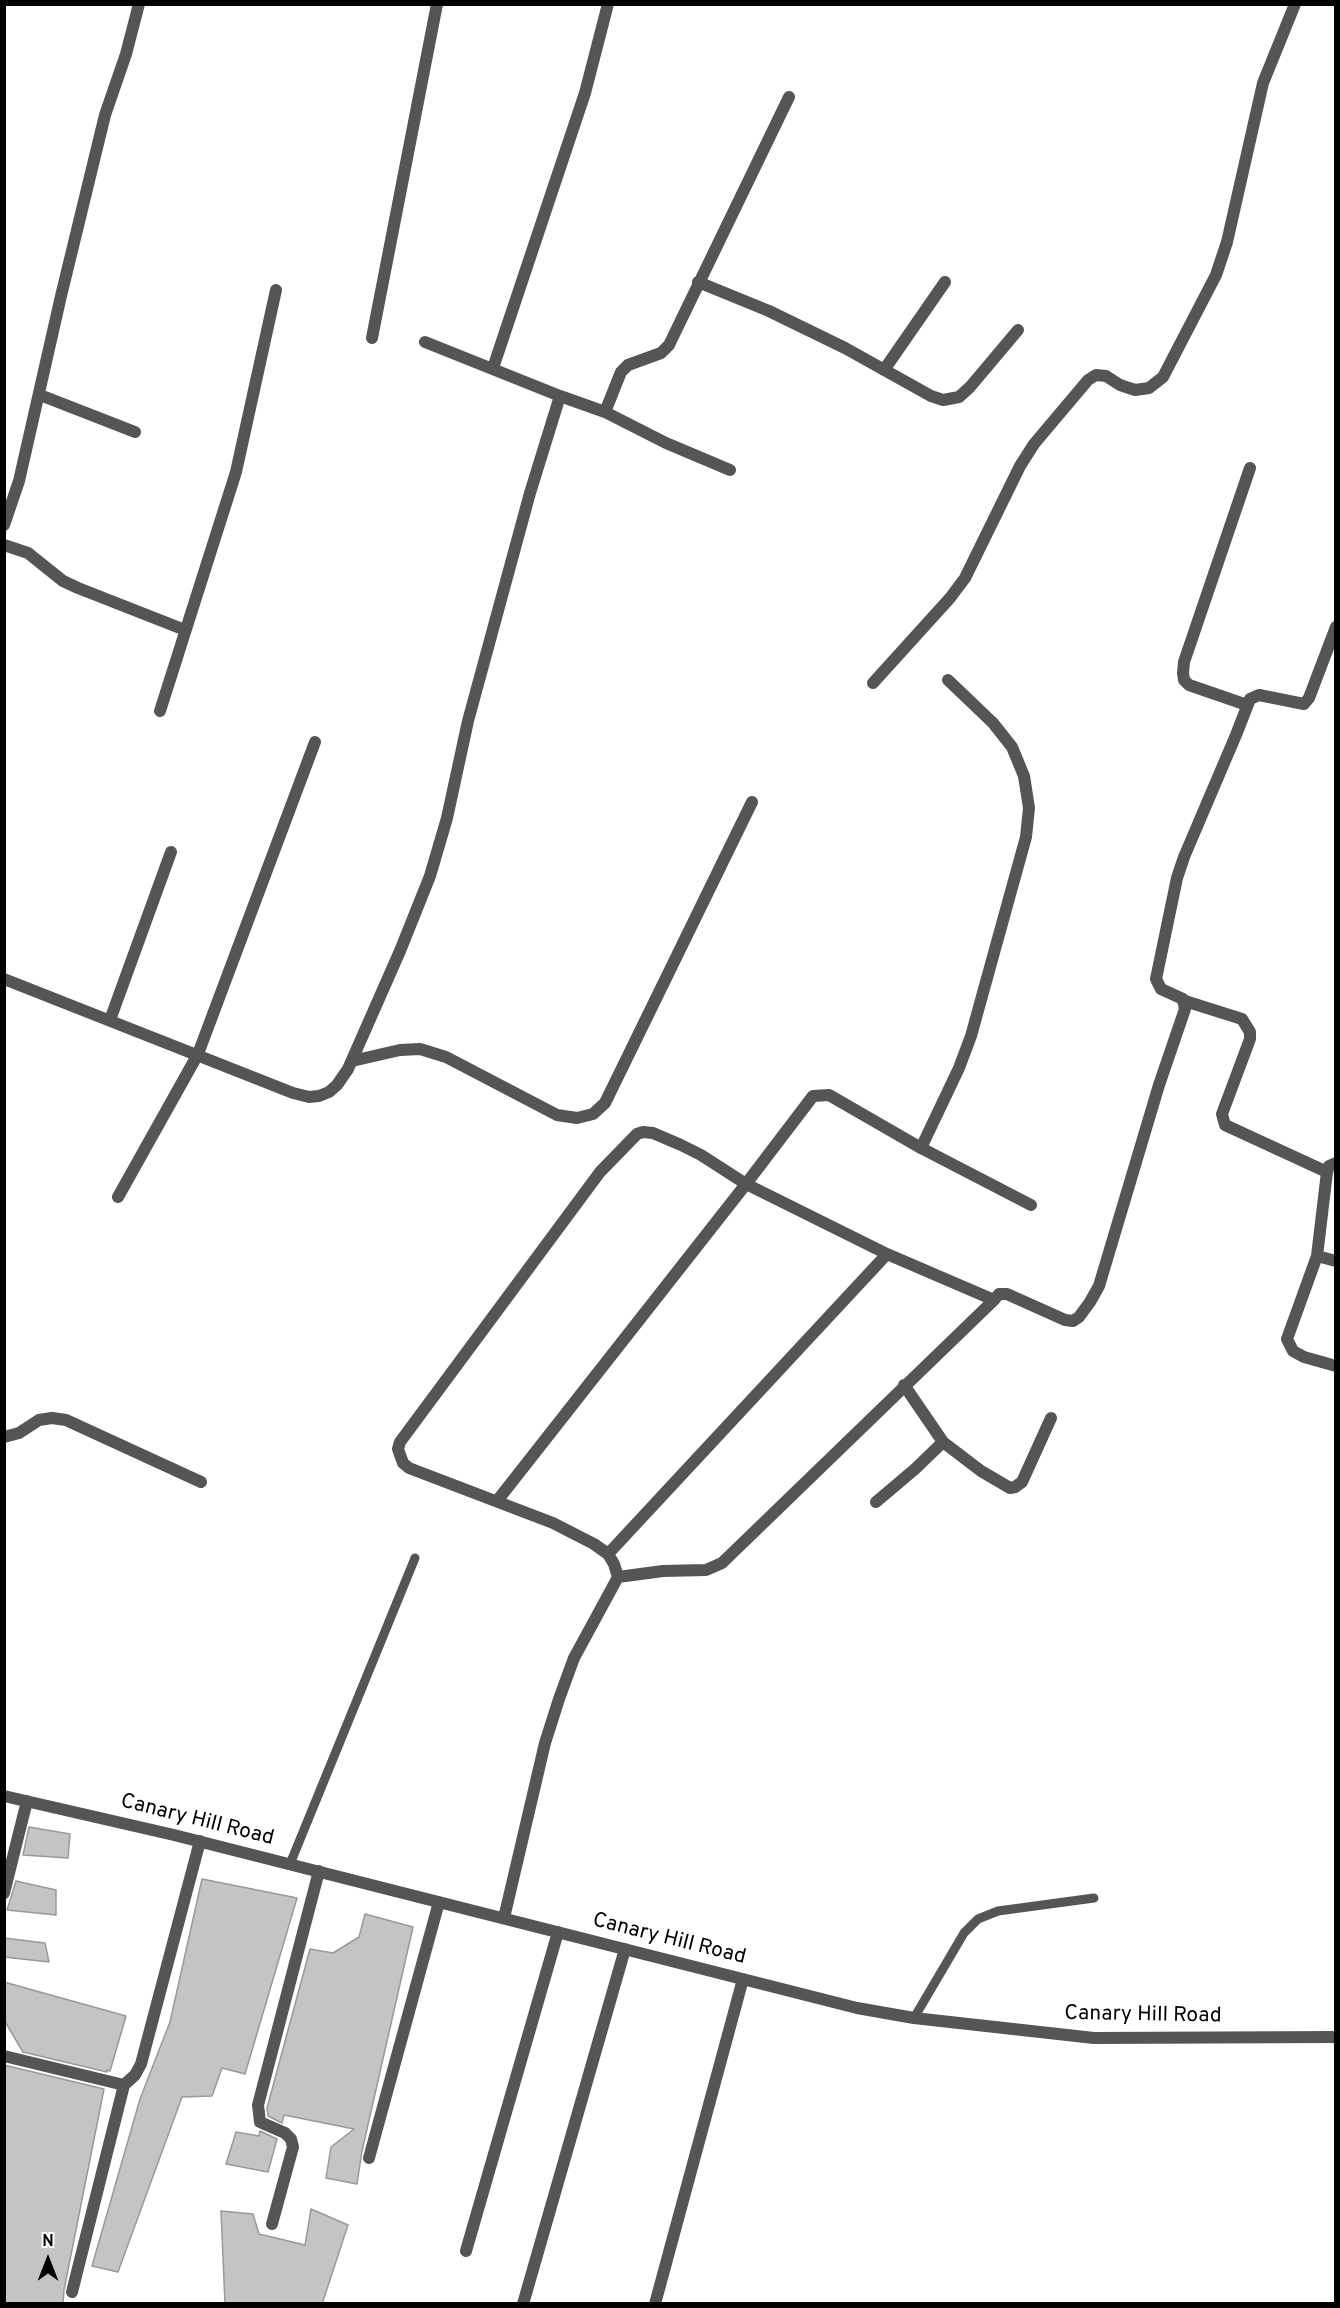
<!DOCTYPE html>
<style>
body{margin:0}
#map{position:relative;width:1340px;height:2308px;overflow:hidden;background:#fff;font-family:Overpass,sans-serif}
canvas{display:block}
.frame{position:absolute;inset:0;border:6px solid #000;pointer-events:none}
.north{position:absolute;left:18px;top:2230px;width:60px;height:60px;-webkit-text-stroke:4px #fff;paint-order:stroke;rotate:0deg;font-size:16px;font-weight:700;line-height:24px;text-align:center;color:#000}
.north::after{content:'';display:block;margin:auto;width:21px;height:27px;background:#000;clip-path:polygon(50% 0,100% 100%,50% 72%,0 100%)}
</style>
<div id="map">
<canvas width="1340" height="2308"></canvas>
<div class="frame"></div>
<div class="north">N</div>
</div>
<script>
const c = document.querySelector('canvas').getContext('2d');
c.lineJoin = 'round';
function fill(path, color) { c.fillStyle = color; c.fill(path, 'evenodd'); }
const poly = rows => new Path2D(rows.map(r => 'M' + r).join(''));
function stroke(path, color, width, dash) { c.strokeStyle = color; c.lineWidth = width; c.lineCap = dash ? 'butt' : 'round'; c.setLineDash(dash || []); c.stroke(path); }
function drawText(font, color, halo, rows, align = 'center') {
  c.font = font + ' Overpass,sans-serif'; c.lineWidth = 4.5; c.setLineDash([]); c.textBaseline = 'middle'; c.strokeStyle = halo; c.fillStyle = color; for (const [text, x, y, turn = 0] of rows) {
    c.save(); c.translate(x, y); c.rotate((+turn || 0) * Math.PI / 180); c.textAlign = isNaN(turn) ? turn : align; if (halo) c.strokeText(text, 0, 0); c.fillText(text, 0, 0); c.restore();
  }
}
const building = poly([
 [29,1827,70,1834,68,1858,23,1855,29,1827],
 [202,1879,297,1898,245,2074,222,2068,212,2096,182,2097,118,2272,92,2266,140,2099,170,2022,202,1879],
 [16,1881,56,1890,56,1915,7,1910,16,1881],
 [365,1914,413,1927,362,2151,357,2184,326,2178,331,2147,354,2129,284,2115,282,2123,268,2116,267,2108,310,1949,333,1953,359,1937,365,1914],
 [4,1938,45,1943,49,1962,4,1957,4,1938],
 [4,1982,126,2016,110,2071,107,2070,107,2072,23,2052,4,2020,4,1982],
 [4,2065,104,2089,64,2290,63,2304,4,2304,4,2065],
 [260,2131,277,2139,268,2172,226,2164,236,2132,259,2136,260,2131],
 [311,2209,348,2225,322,2304,225,2304,221,2211,253,2214,259,2234,305,2245,311,2209]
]);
fill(building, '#c4c4c4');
stroke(building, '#999', 1.5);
stroke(poly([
 [290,1864,415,1558],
 [914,2018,964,1933,978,1919,998,1911,1094,1898]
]), '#555', 9);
stroke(poly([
 [698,282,769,311,845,348,931,396,943,400,959,397,970,387,1018,330],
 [372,338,437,4],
 [425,342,560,396],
 [493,368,585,93,608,4],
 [884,370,945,282],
 [40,395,135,432],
 [605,412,666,443,730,470],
 [4,525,19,481,61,296,105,115,126,54,139,4],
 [4,545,28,553,63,581,78,588,185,630],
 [873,683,950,598,965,578,1020,466,1034,444,1088,380,1096,375,1106,376,1120,385,1135,390,1149,388,1163,377,1216,275,1227,242,1263,83,1295,4],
 [1247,705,1189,685,1184,680,1183,673,1184,662,1250,468],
 [160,711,236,472,276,290],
 [4,979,293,1093,309,1097,319,1096,329,1092,337,1085,348,1069,400,951,430,876,447,818,468,721,530,493,560,396,605,412,621,372,628,365,661,353,669,345,789,97],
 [1185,1001,1242,1019,1250,1032,1250,1039,1222,1114,1225,1125,1327,1172],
 [110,1020,171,852],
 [352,1061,400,1050,420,1049,446,1057,557,1115,577,1118,593,1114,605,1103,752,802],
 [921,1148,959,1068,971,1036,1026,837,1029,808,1024,776,1012,747,993,723,948,680],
 [1336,1163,1329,1166,1327,1172,1317,1256,1287,1339,1293,1351,1304,1357,1336,1366],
 [118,1197,198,1054,315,742],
 [1317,1256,1336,1261],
 [994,1300,999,1294,1007,1294,1065,1320,1073,1321,1079,1317,1090,1302,1099,1286,1159,1085,1185,1009,1183,999,1161,989,1156,979,1177,878,1184,857,1236,735,1250,699,1259,695,1304,704,1309,698,1336,627],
 [904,1385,943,1442,981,1471,1010,1488,1015,1487,1022,1482,1051,1418],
 [4,1437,19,1433,39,1420,52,1418,66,1420,201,1482],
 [497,1501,746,1184,813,1096,829,1095,921,1148,1031,1205],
 [876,1502,915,1469,943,1442],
 [608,1554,887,1254],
 [4,1796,174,1835,857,2008,914,2018,1094,2038,1336,2037],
 [4,1893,27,1801],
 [504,1918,545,1743,559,1699,574,1658,618,1577,663,1571,706,1570,722,1563,994,1300,887,1254,746,1184,701,1155,681,1145,653,1133,643,1132,637,1134,600,1172,400,1442,398,1449,403,1463,409,1468,553,1523,594,1544,608,1554,614,1564,618,1577],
 [4,2056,124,2085,72,2292],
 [124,2085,135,2075,141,2064,200,1841],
 [369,2158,439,1902],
 [272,2224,293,2147,291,2139,285,2133,260,2122,258,2105,319,1871],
 [466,2251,558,1932],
 [523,2304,625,1949],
 [655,2304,743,1979]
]), '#555', 12);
drawText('21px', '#000', '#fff', [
 ["Canary Hill Road",197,1821,14],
 ["Canary Hill Road",669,1940,14],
 ["Canary Hill Road",1143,2016,1]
]);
</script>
